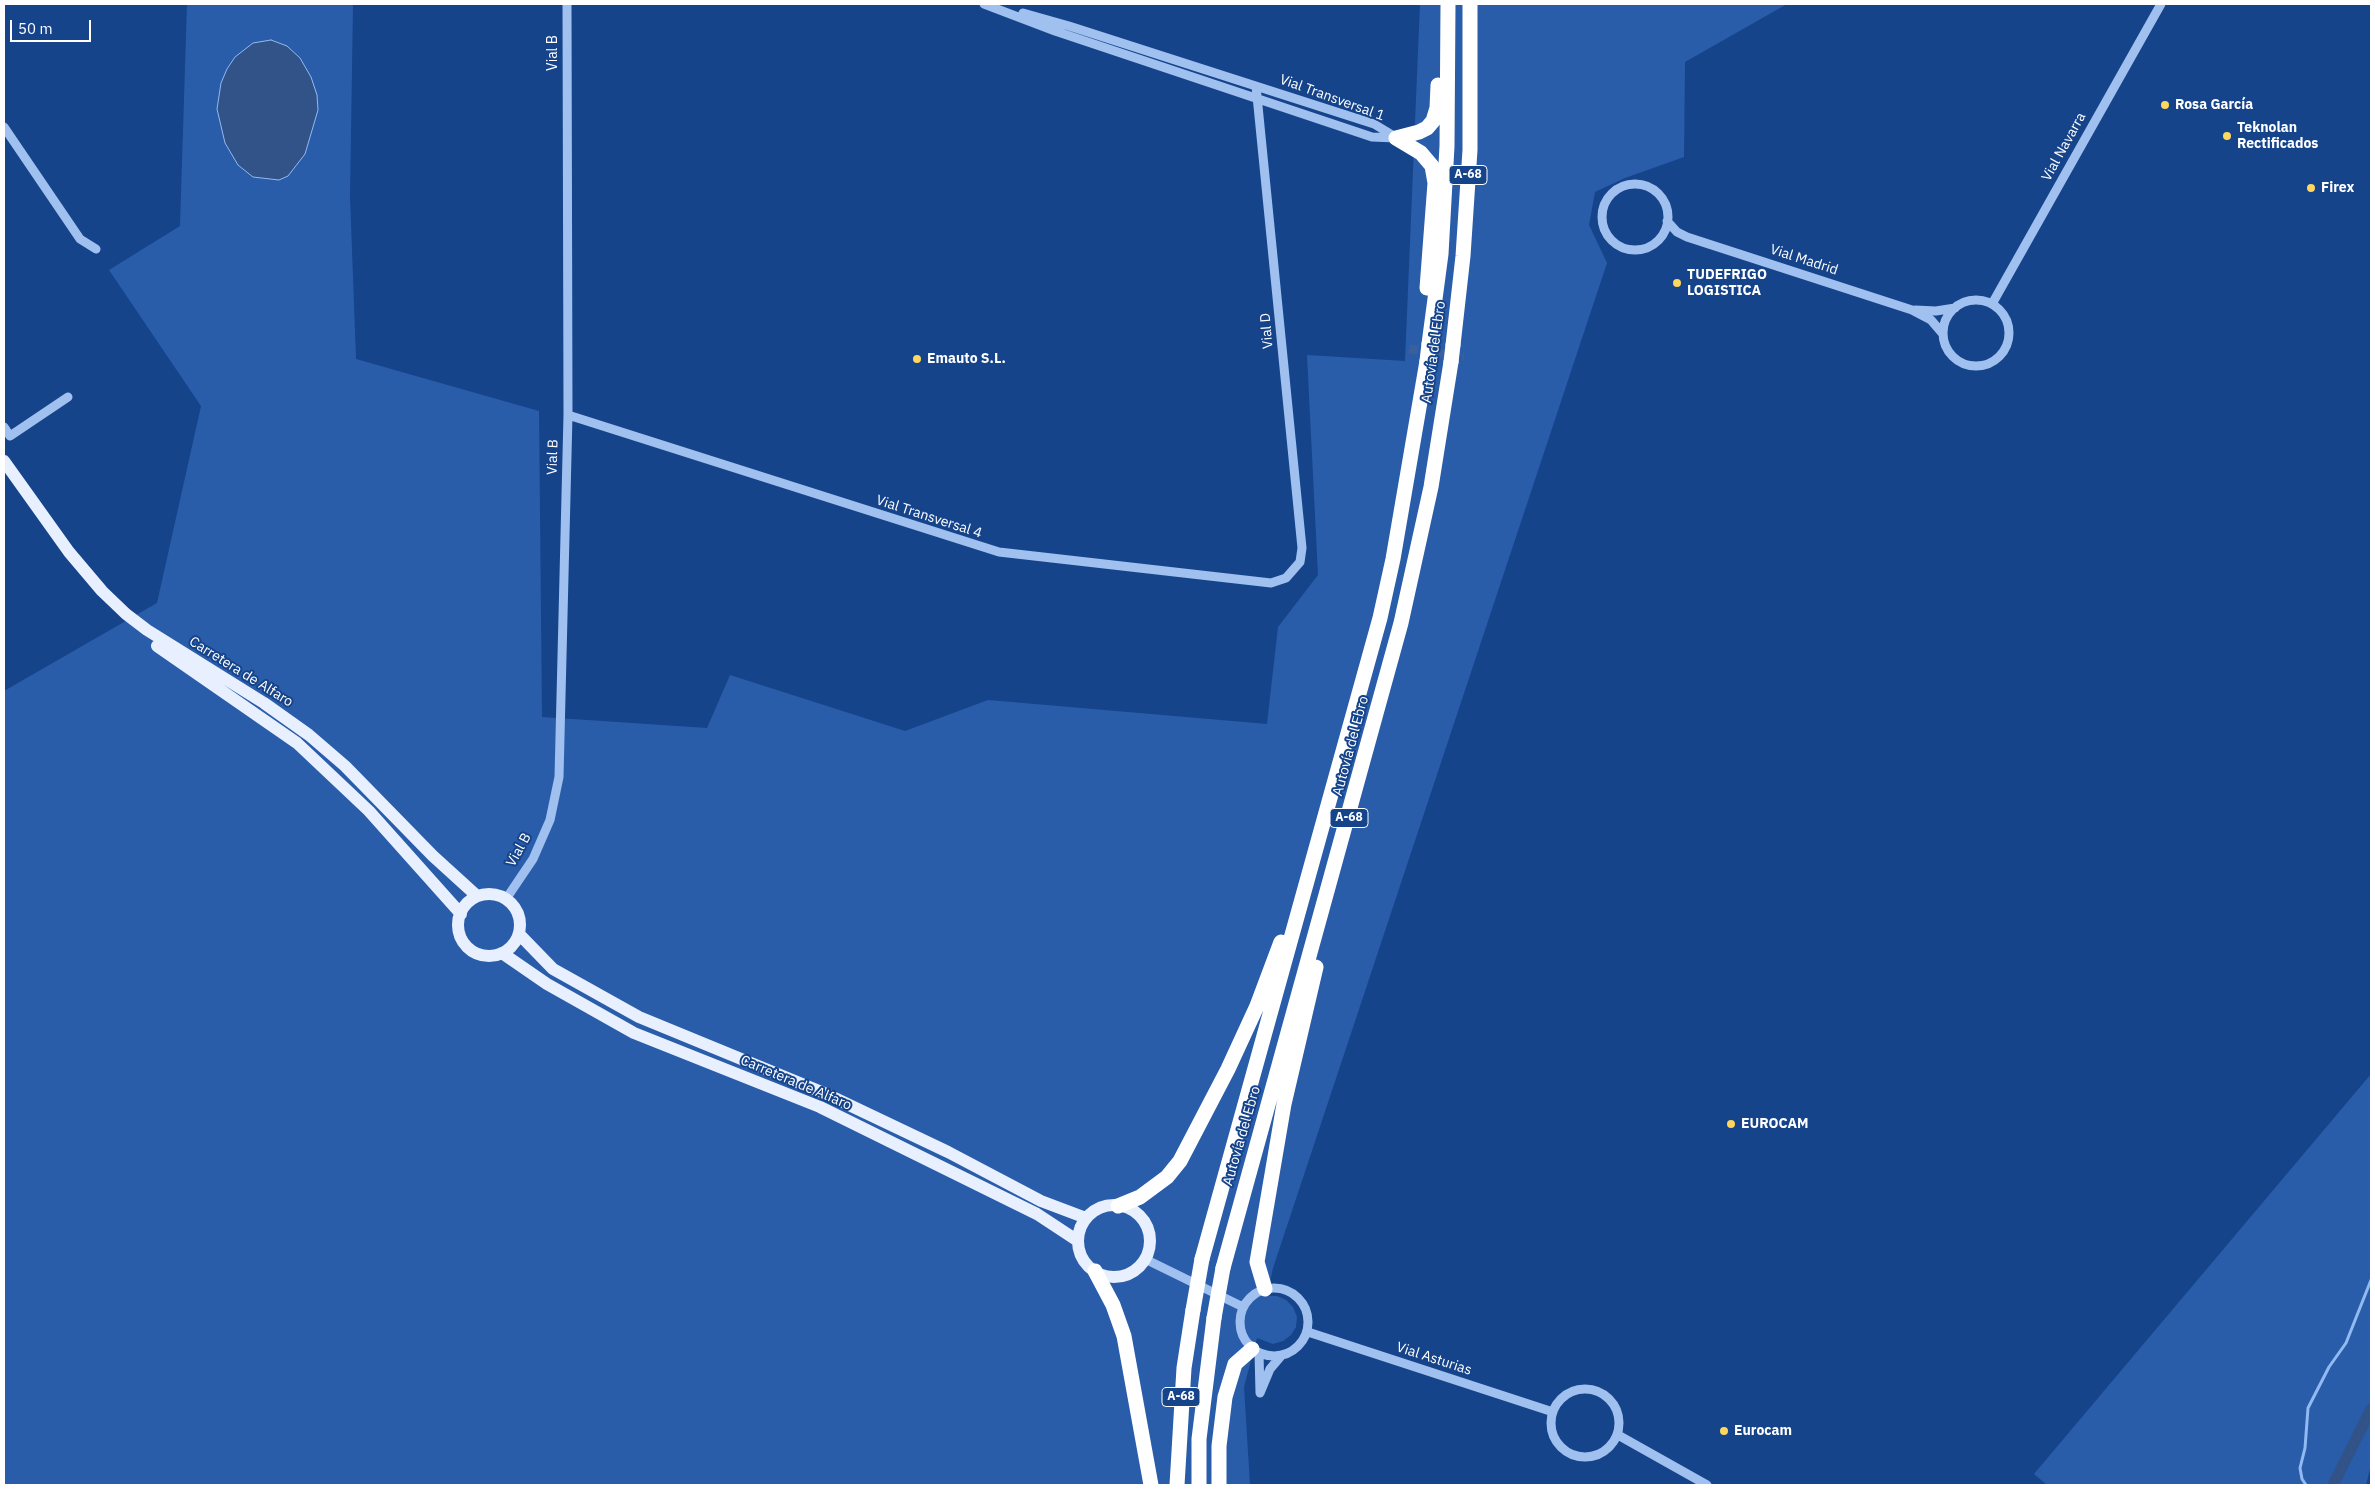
<!DOCTYPE html>
<meta charset="utf-8">
<style>
body{margin:0}
#map{position:relative;width:2375px;height:1489px;overflow:hidden;background:#16448b;font-family:"IBM Plex Sans",sans-serif}
canvas{display:block}
.frame{position:absolute;inset:0;border:5px solid #fff;pointer-events:none}
.scale{position:absolute;left:10px;top:20px;width:81px;height:22px;box-sizing:border-box;border:2px solid #fff;border-top:0;padding-left:6px;font-size:15px;line-height:18px;white-space:nowrap;color:#fff;-webkit-text-stroke:4px #16448b;paint-order:stroke}
</style>
<div id="map">
<canvas width="2375" height="1489"></canvas>
<div class="frame"></div>
<div class="scale">50 m</div>
</div>
<script>
const c = document.querySelector('canvas').getContext('2d');
c.lineJoin = 'round';
function fill(path, color) { c.fillStyle = color; c.fill(path, 'evenodd'); }
const poly = rows => new Path2D(rows.map(r => 'M' + r).join(''));
function stroke(path, color, width, dash) { c.strokeStyle = color; c.lineWidth = width; c.lineCap = dash ? 'butt' : 'round'; c.setLineDash(dash || []); c.stroke(path); }
function drawText(font, color, halo, rows, align = 'center') {
  c.font = font + ' "IBM Plex Sans",sans-serif'; c.lineWidth = 4; c.setLineDash([]); c.textBaseline = 'middle'; c.strokeStyle = halo; c.fillStyle = color; for (const [text, x, y, turn = 0] of rows) {
    c.save(); c.translate(x, y); c.rotate((+turn || 0) * Math.PI / 180); c.textAlign = isNaN(turn) ? turn : align; if (halo) c.strokeText(text, 0, 0); c.fillText(text, 0, 0); c.restore();
  }
}
fill(poly([
 [187,4,353,4,350,196,356,359,539,411,542,717,707,728,730,675,905,731,988,700,1267,724,1278,627,1318,575,1307,355,1405,361,1420,4,1787,4,1685,62,1684,157,1625,178,1595,192,1589,225,1607,263,1273,1268,1267,1296,1277,1296,1286,1300,1293,1307,1297,1317,1296,1327,1291,1335,1283,1341,1273,1344,1257,1338,1244,1387,1250,1485,4,1485,4,691,157,603,201,406,109,270,180,226],
 [2371,1074,2371,1465,2366,1485,2047,1485,2034,1474]
]), '#295daa');
const water = poly([
 [271,40,287,46,300,58,311,77,317,95,318,110,305,154,288,176,279,180,253,177,238,165,225,143,217,109,221,83,227,69,235,57,253,43,271,40]
]);
fill(water, '#315387');
stroke(water, '#92baf2', 1);
stroke(poly([
 [2306,1485,2302,1479,2300,1468,2305,1448,2308,1408,2329,1367,2346,1343,2371,1280]
]), '#92baf2', 3);
stroke(poly([
 [2333,1485,2371,1409]
]), '#315387', 11);
stroke(poly([
 [1409,349,1464,356]
]), '#39609c', 9, [9, 4.5]);
stroke(poly([
 [984,4,1055,31,1372,137,1396,138],
 [1023,13,1069,26,1374,124,1394,136],
 [4,127,80,239,96,249],
 '1602 217a33 33 0 1 1 66 0a33 33 0 1 1-66 0Z',
 [1667,221,1677,232,1687,237,1912,310,1931,320,1943,334],
 '1943 333a33 33 0 1 1 66 0a33 33 0 1 1-66 0Z',
 [1992,304,2161,4],
 [1915,310,1936,311,1955,308],
 [568,415,999,552,1271,583,1286,578,1300,562,1302,548,1256,86],
 [4,427,10,436,68,397],
 [506,899,533,859,550,820,559,777,568,415,567,4],
 [1145,1259,1243,1307],
 '1240 1322a34 34 0 1 1 68 0a34 34 0 1 1-68 0Z',
 [1308,1332,1553,1412],
 [1259,1353,1260,1393,1270,1369,1281,1356],
 '1551 1423a34 34 0 1 1 68 0a34 34 0 1 1-68 0Z',
 [1618,1435,1707,1485]
]), '#a0c0ef', 9);
stroke(poly([
 [4,461,69,552,102,591,126,614,147,630,264,703,309,735,345,766,433,856,477,896],
 [157,646,297,743,369,811,461,914],
 '458 925a31 31 0 1 1 62 0a31 31 0 1 1-62 0Z',
 [519,934,553,969,639,1017,824,1093,948,1152,1041,1201,1086,1218],
 [502,953,547,984,634,1033,820,1107,1037,1214,1078,1241],
 '1078 1241a36 36 0 1 1 72 0a36 36 0 1 1-72 0Z'
]), '#e8f0ff', 12);
stroke(poly([
 [1396,138,1421,153,1432,166,1435,183,1427,288],
 [1396,138,1419,132,1427,128,1433,121,1437,108,1438,85],
 [1429,344,1441,254,1447,146,1448,4],
 [1453,345,1463,256,1470,150,1470,4],
 [1118,1206,1140,1197,1167,1177,1180,1161,1228,1069,1257,1006,1281,942],
 [1202,1259,1380,618,1393,559,1427,361],
 [1223,1268,1401,623,1431,487,1451,362],
 [1095,1271,1113,1305,1124,1336,1151,1485],
 [1265,1289,1257,1262,1284,1104,1316,967],
 [1177,1485,1184,1368,1193,1310],
 [1199,1485,1199,1439,1214,1318],
 [1219,1485,1219,1446,1225,1397,1235,1364,1252,1349]
]), '#fff', 15);
stroke(poly([
 [1427,361,1429,344],
 [1451,362,1453,345],
 [1193,1310,1202,1259],
 [1214,1318,1223,1268]
]), '#fff', 15);
for (const [x, y, r, color] of [
 [2165,105,5,"#ffd75e"],
 [2227,136,5,"#ffd75e"],
 [2311,188,5,"#ffd75e"],
 [1677,283,5,"#ffd75e"],
 [917,359,5,"#ffd75e"],
 [1731,1124,5,"#ffd75e"],
 [1724,1431,5,"#ffd75e"]
]) { const dot = new Path2D(); dot.arc(x, y, r, 0, 2 * Math.PI); c.fillStyle = color; c.fill(dot); stroke(dot, '#16448b', 2); }
for (const [x, y, w] of [
 [1468,175,38],
 [1349,818,38],
 [1181,1397,38]
]) { const box = new Path2D(); box.roundRect(x - w / 2, y - 9.5, w, 19, 4); c.fillStyle = '#16448b'; c.fill(box); stroke(box, '#fff', 1); }
drawText('bold 12px', '#fff', null, [
 ["A-68",1468,175],
 ["A-68",1349,818],
 ["A-68",1181,1397]
]);
drawText('14px', '#fff', '#16448b', [
 ["Vial B",553,53,-90],
 ["Vial Transversal 1",1332,98,20],
 ["Vial Navarra",2064,147,-61],
 ["Vial Madrid",1804,260,18],
 ["Vial D",1267,331,-95],
 ["Autovía del Ebro",1434,352,-82],
 ["Vial B",553,457,-88],
 ["Vial Transversal 4",929,517,18],
 ["Carretera de Alfaro",241,672,32],
 ["Autovía del Ebro",1351,746,-75],
 ["Vial B",519,850,-61],
 ["Carretera de Alfaro",796,1083,23],
 ["Autovía del Ebro",1242,1136,-74],
 ["Vial Asturias",1434,1359,18]
]);
drawText('bold 14px', '#fff', '#16448b', [
 ["Rosa García",2175,105],
 ["Teknolan",2237,128],
 ["Rectificados",2237,144],
 ["Firex",2321,188],
 ["TUDEFRIGO",1687,275],
 ["LOGISTICA",1687,291],
 ["Emauto S.L.",927,359],
 ["EUROCAM",1741,1124],
 ["Eurocam",1734,1431]
], 'left');
</script>
